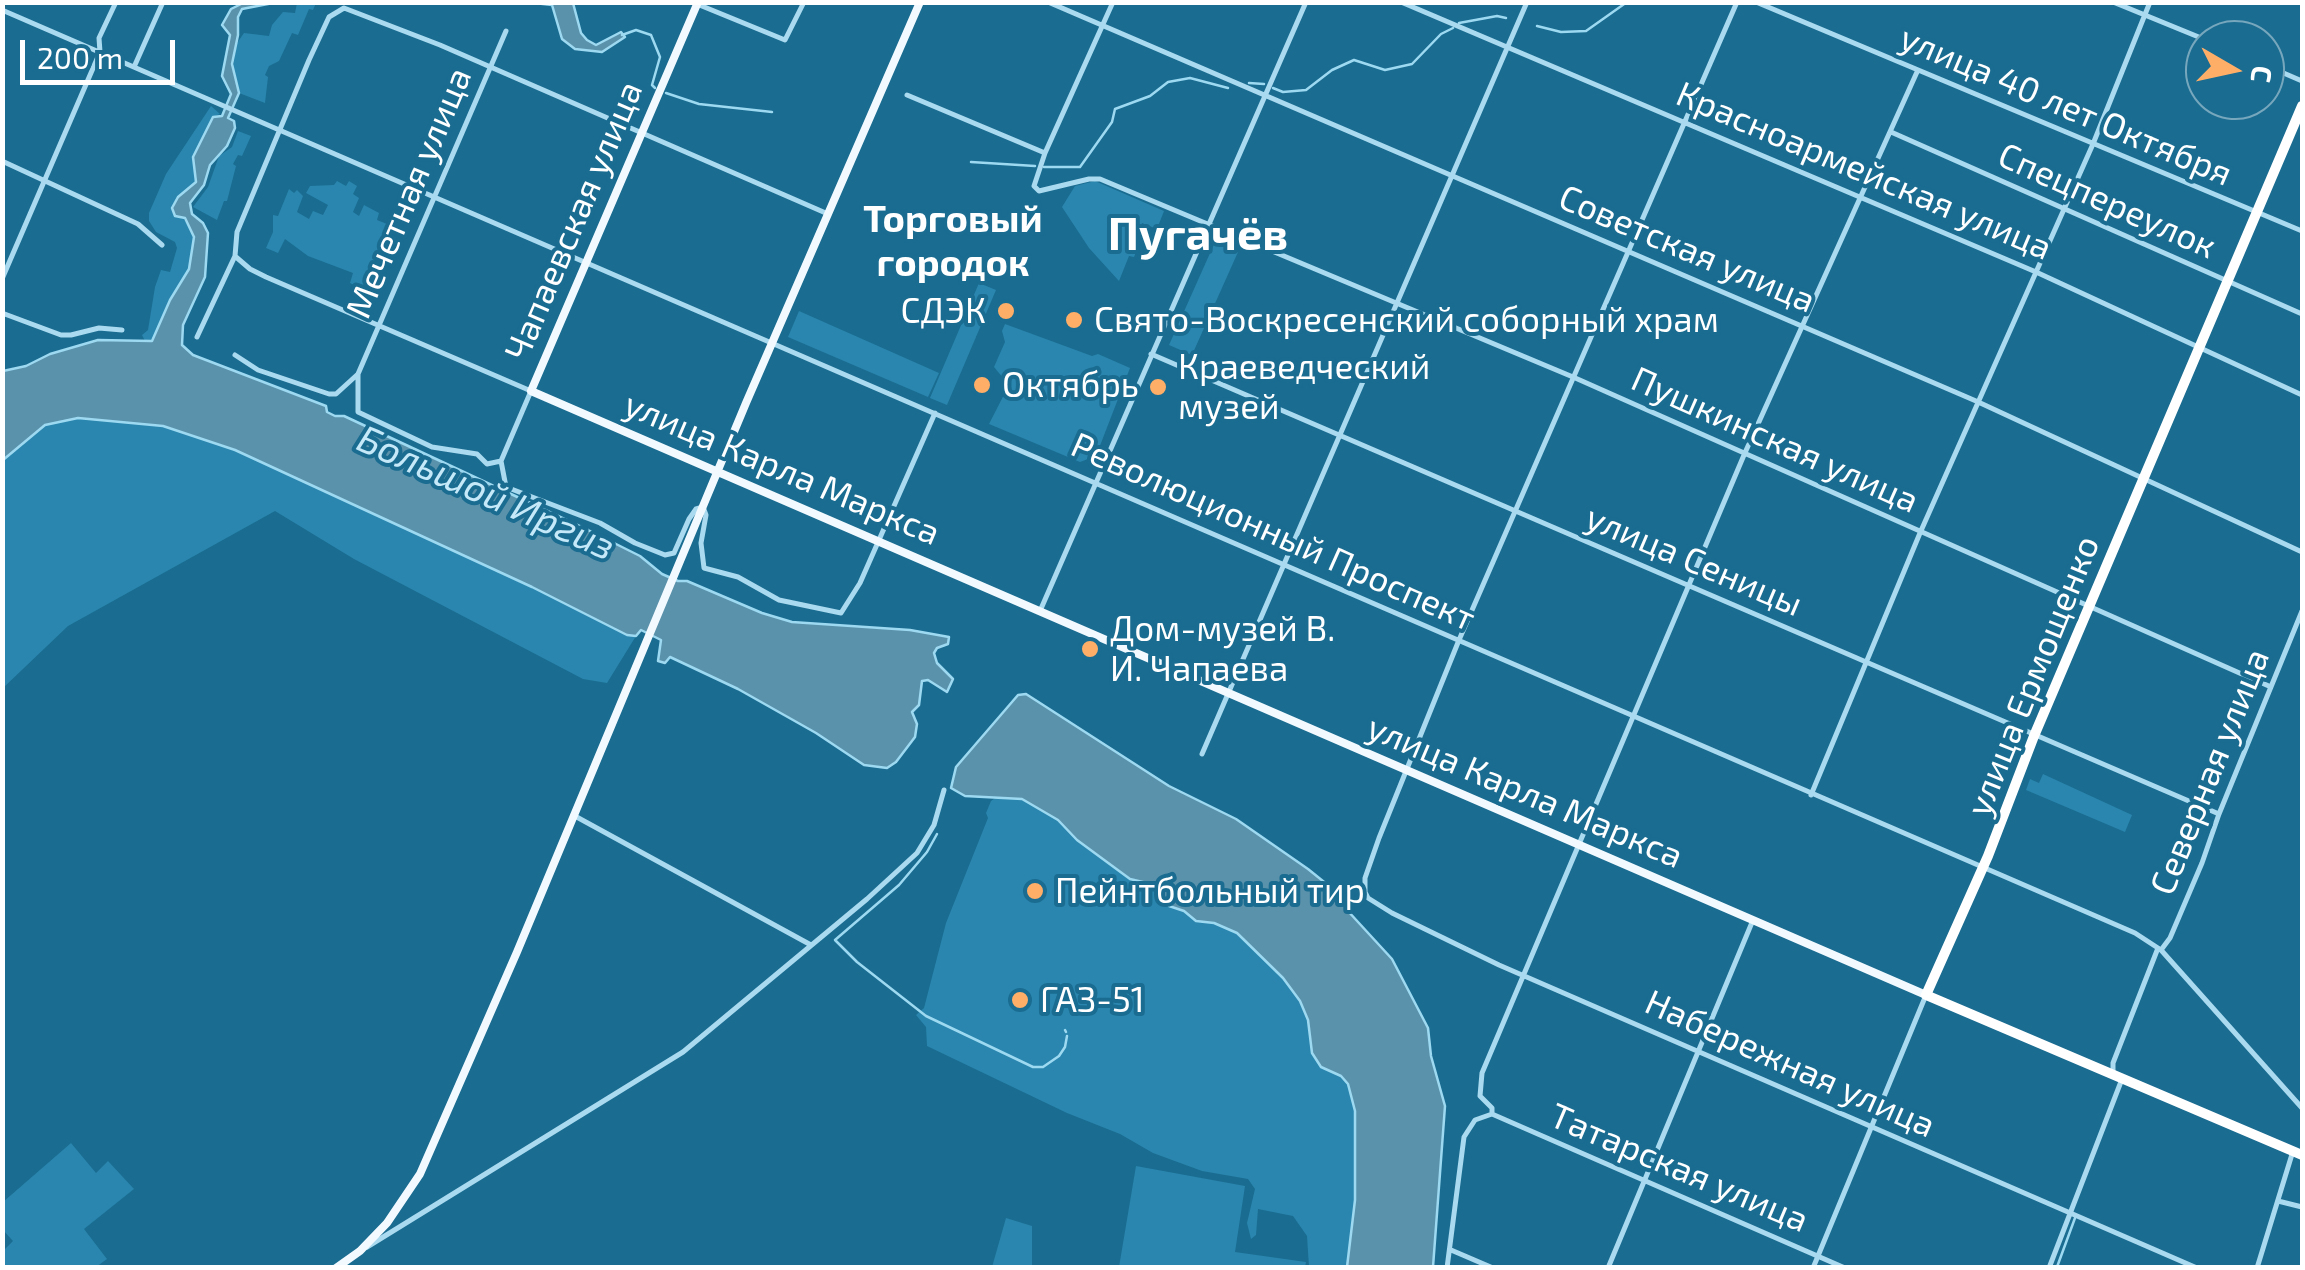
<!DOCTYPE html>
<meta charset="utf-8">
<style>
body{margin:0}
#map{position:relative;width:2305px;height:1270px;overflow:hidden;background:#1a6c91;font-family:"Exo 2",sans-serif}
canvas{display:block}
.frame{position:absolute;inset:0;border:5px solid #fff;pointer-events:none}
.north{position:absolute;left:2185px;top:20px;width:100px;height:100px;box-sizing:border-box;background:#1a6c91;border:2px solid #76a7bd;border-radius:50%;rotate:99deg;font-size:28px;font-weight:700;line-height:40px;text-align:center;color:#fff}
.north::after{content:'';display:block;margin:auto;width:35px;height:45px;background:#ffae68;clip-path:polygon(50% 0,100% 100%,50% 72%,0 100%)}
.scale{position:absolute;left:20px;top:40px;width:155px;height:45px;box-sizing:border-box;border:5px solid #fff;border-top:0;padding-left:12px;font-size:30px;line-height:35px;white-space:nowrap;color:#fff;-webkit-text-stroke:8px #1a6c91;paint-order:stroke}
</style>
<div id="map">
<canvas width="2305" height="1270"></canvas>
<div class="frame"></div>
<div class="north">С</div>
<div class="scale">200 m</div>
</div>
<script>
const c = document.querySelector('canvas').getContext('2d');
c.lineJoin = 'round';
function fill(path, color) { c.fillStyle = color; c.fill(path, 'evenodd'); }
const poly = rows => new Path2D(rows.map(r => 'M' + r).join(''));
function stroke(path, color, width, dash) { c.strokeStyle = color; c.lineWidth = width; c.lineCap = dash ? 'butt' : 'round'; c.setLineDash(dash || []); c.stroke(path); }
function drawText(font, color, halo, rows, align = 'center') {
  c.font = font + ' "Exo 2",sans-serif'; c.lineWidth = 8; c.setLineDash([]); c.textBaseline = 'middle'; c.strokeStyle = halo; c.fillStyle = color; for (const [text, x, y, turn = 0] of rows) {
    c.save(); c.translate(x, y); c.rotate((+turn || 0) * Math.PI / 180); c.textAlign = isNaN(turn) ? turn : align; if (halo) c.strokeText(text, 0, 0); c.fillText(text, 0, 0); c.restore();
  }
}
fill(poly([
 [297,3,316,3,313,10,309,9,298,35,292,33,279,61,269,66,265,75,268,77,265,103,239,93,232,73,237,43,244,33,269,36,272,25,283,12,295,13],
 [211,106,220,114,213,117,205,134,194,168,196,182,174,202,194,236,189,269,169,300,152,341,145,341,142,335,148,330,155,287,161,270,170,272,177,248,175,242,156,232,149,221,149,213,166,174],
 [238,131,251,136,242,156,238,155,233,164,236,166,227,201,224,201,217,220,193,207,208,187,219,156,232,147],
 [337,181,346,186,349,181,357,186,353,194,359,198,353,212,359,216,364,205,379,213,377,220,392,226,378,255,383,258,368,292,350,283,353,273,308,256,285,239,278,253,266,248,273,232,273,215,278,216,289,189,294,193,297,190,303,196,297,212,309,219,313,211,323,215,328,205,306,193,310,186,334,185],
 [1095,181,1164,211,1157,229,1142,223,1134,244,1138,247,1134,257,1129,256,1119,281,1089,248,1062,207,1075,186],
 [1215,242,1238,252,1192,355,1169,345],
 [979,283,996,290,947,405,930,398],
 [799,311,939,373,928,397,788,337],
 [1005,324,1092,356,1098,354,1130,368,1096,456,1080,462,989,424,1009,385,994,367,1005,342,1002,331],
 [78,418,163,426,235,450,636,636,607,683,583,679,354,559,275,511,68,626,3,688,3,460,45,425],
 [2043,774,2132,815,2125,832,2026,790,2030,779,2039,783],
 [998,796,1022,799,1058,820,1077,840,1130,879,1151,884,1169,906,1184,911,1196,921,1214,923,1237,933,1283,978,1300,1001,1308,1020,1312,1053,1321,1067,1341,1076,1348,1084,1355,1111,1355,1200,1347,1267,1309,1267,1307,1236,1293,1216,1258,1209,1256,1235,1251,1239,1247,1223,1255,1189,1248,1179,1202,1171,1153,1153,1120,1134,1067,1113,927,1046,926,1027,916,1015,924,1008,946,923,988,818,986,813,991,801],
 [71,1143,96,1173,108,1161,134,1189,84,1229,107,1259,96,1267,3,1267,3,1251,13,1241,3,1230,3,1202],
 [1136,1166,1245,1186,1235,1252,1306,1262,1305,1267,1119,1267],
 [1006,1218,1032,1226,1032,1267,992,1267]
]), '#2a86ae');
const water = poly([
 [243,3,273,3,242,9,238,17,238,35,232,64,239,93,228,118,234,121,235,128,227,146,210,165,204,185,190,203,192,214,203,223,208,233,205,277,183,325,182,345,193,355,326,406,327,412,335,416,344,416,588,530,640,556,662,574,678,581,687,581,762,613,792,622,910,630,949,637,948,644,937,648,934,653,937,663,953,679,947,692,928,680,922,681,919,705,912,712,917,724,915,737,896,762,887,768,864,765,816,733,738,689,670,657,665,663,658,661,661,640,641,630,636,636,627,635,532,587,235,450,163,426,78,418,45,425,3,460,3,371,26,366,50,354,98,340,152,341,170,300,189,269,194,237,185,218,175,216,172,208,178,197,196,182,193,157,213,117,222,116,231,94,222,76,230,35,222,25,231,9,243,3],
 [534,3,573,3,581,33,587,40,596,45,621,32,625,37,602,52,575,49,562,39,552,5,534,3],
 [1026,694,1169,786,1236,819,1308,869,1344,898,1347,910,1392,959,1428,1028,1431,1056,1445,1106,1433,1267,1347,1267,1355,1200,1355,1111,1348,1084,1341,1076,1321,1067,1312,1053,1308,1020,1300,1001,1283,978,1237,933,1214,923,1196,921,1184,911,1169,906,1151,884,1130,879,1077,840,1058,820,1022,799,965,796,951,788,956,767,1018,695,1026,694]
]);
fill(water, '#5b92ab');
stroke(water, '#9dd9f1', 2.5);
stroke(poly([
 [1459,23,1497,16,1506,18],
 [1537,26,1561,32,1586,31,1627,2],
 [622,35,636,30,651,35,660,57,652,85,655,88],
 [1249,83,1264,84],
 [1273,88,1283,92,1306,90,1332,70,1354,60,1385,70,1412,64,1441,34,1453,28],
 [666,93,699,104,772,112],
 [971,162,1035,166],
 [1044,167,1080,167,1112,122,1115,109,1150,96,1168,82,1190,78,1228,88],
 [937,834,927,852,899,885,835,940,857,962,926,1016,1033,1067,1043,1067,1059,1056,1065,1047,1067,1036],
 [1065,1030,1066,1032],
 [2057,1267,2075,1218]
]), '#9dd9f1', 2.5);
stroke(poly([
 [1048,2,1976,401,2302,552],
 [1113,2,1045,153,1034,186,1039,191,1089,179,1100,179,1573,377,2271,687],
 [1401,2,2036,272,2302,395],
 [1737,2,1459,640,1379,838,1365,878,1365,892,1368,898,1392,913,1499,965,2197,1268],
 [1756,2,2302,231],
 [2113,2,2206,40],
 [697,4,785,40,804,2],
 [2,10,2135,933,2161,950,2302,1108],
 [506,31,358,374,358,412,432,447,477,454,487,464,501,461,506,487,600,523,635,543,665,555,674,553,689,519,696,509,703,507,706,515,701,543,704,568,738,577,779,600,841,613,860,583,935,413],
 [2265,65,2302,81],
 [134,67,163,2],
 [907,95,1045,153],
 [1891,132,2302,314],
 [2,161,138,224,162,245],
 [236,257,250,269,266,277,531,391,501,461],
 [2,279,100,52,99,38,116,2],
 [2,313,61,335,71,335,99,328,122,330],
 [197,337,235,256,237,232,309,60,329,17,344,8,440,45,828,214],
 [1151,354,2219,814],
 [235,355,258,370,329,394,336,394,358,374],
 [1040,611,1306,2],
 [1202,754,1527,2],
 [1811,795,1920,533,2093,144,2150,2],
 [573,815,811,945],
 [2161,950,2170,938,2202,863,2219,814,2302,611],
 [2113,1073,2113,1063,2158,948],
 [1492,1114,1845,1268],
 [2278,1201,2302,1207],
 [367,1247,683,1052,867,899,917,853,934,825,944,790],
 [1451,1250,1493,1268],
 [1447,1268,1464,1137,1475,1120,1492,1114,1492,1108,1480,1096,1482,1073,1744,455,1917,72],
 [1608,1268,1753,920],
 [1813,1268,1926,995],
 [2049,1268,2122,1079],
 [2257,1268,2293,1151]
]), '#aadaef', 5);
stroke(poly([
 [698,2,531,391,1926,995],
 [336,1268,360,1251,387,1223,420,1174,517,952,746,403,920,2]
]), '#f2faff', 8);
stroke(poly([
 [2302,106,2034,736,1988,856,1926,995,2302,1155]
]), '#fff', 10);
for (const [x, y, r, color] of [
 [1006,311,10,"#ffae68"],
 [1074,320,10,"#ffae68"],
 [982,385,10,"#ffae68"],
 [1158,387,10,"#ffae68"],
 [1090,649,10,"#ffae68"],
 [1035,891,10,"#ffae68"],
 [1020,1000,10,"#ffae68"]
]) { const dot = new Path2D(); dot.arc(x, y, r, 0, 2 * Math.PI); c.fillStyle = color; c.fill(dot); stroke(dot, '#1a6c91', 4); }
drawText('35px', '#fff', '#1a6c91', [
 ["улица 40 лет Октября",2066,106,23],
 ["Красноармейская улица",1864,171,23],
 ["Мечетная улица",409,193,-67],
 ["Спецпереулок",2107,201,24],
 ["Чапаевская улица",574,221,-67],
 ["Советская улица",1687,249,23],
 ["Пушкинская улица",1775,440,24],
 ["улица Карла Маркса",782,469,23],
 ["Революционный Проспект",1273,532,24],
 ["улица Сеницы",1694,561,23],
 ["улица Ермощенко",2033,676,-68],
 ["Северная улица",2210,772,-68],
 ["улица Карла Маркса",1525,792,23],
 ["Набережная улица",1790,1064,24],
 ["Татарская улица",1679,1168,23]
]);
drawText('35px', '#fff', '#1a6c91', [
 ["СДЭК",986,311,"right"],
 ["Свято-Воскресенский соборный храм",1094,320],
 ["Краеведческий",1178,367],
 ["музей",1178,407],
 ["Октябрь",1002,385],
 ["Дом-музей В.",1110,629],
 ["И. Чапаева",1110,669],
 ["Пейнтбольный тир",1055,891],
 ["ГАЗ-51",1040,1000]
], 'left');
drawText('bold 38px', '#fff', '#1a6c91', [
 ["Торговый",953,219],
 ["городок",953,263]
]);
drawText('italic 38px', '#c5e9f8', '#1a6c91', [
 ["Большой Иргиз",486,493,24]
]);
drawText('bold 45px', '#fff', '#1a6c91', [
 ["Пугачёв",1198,235]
]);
</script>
